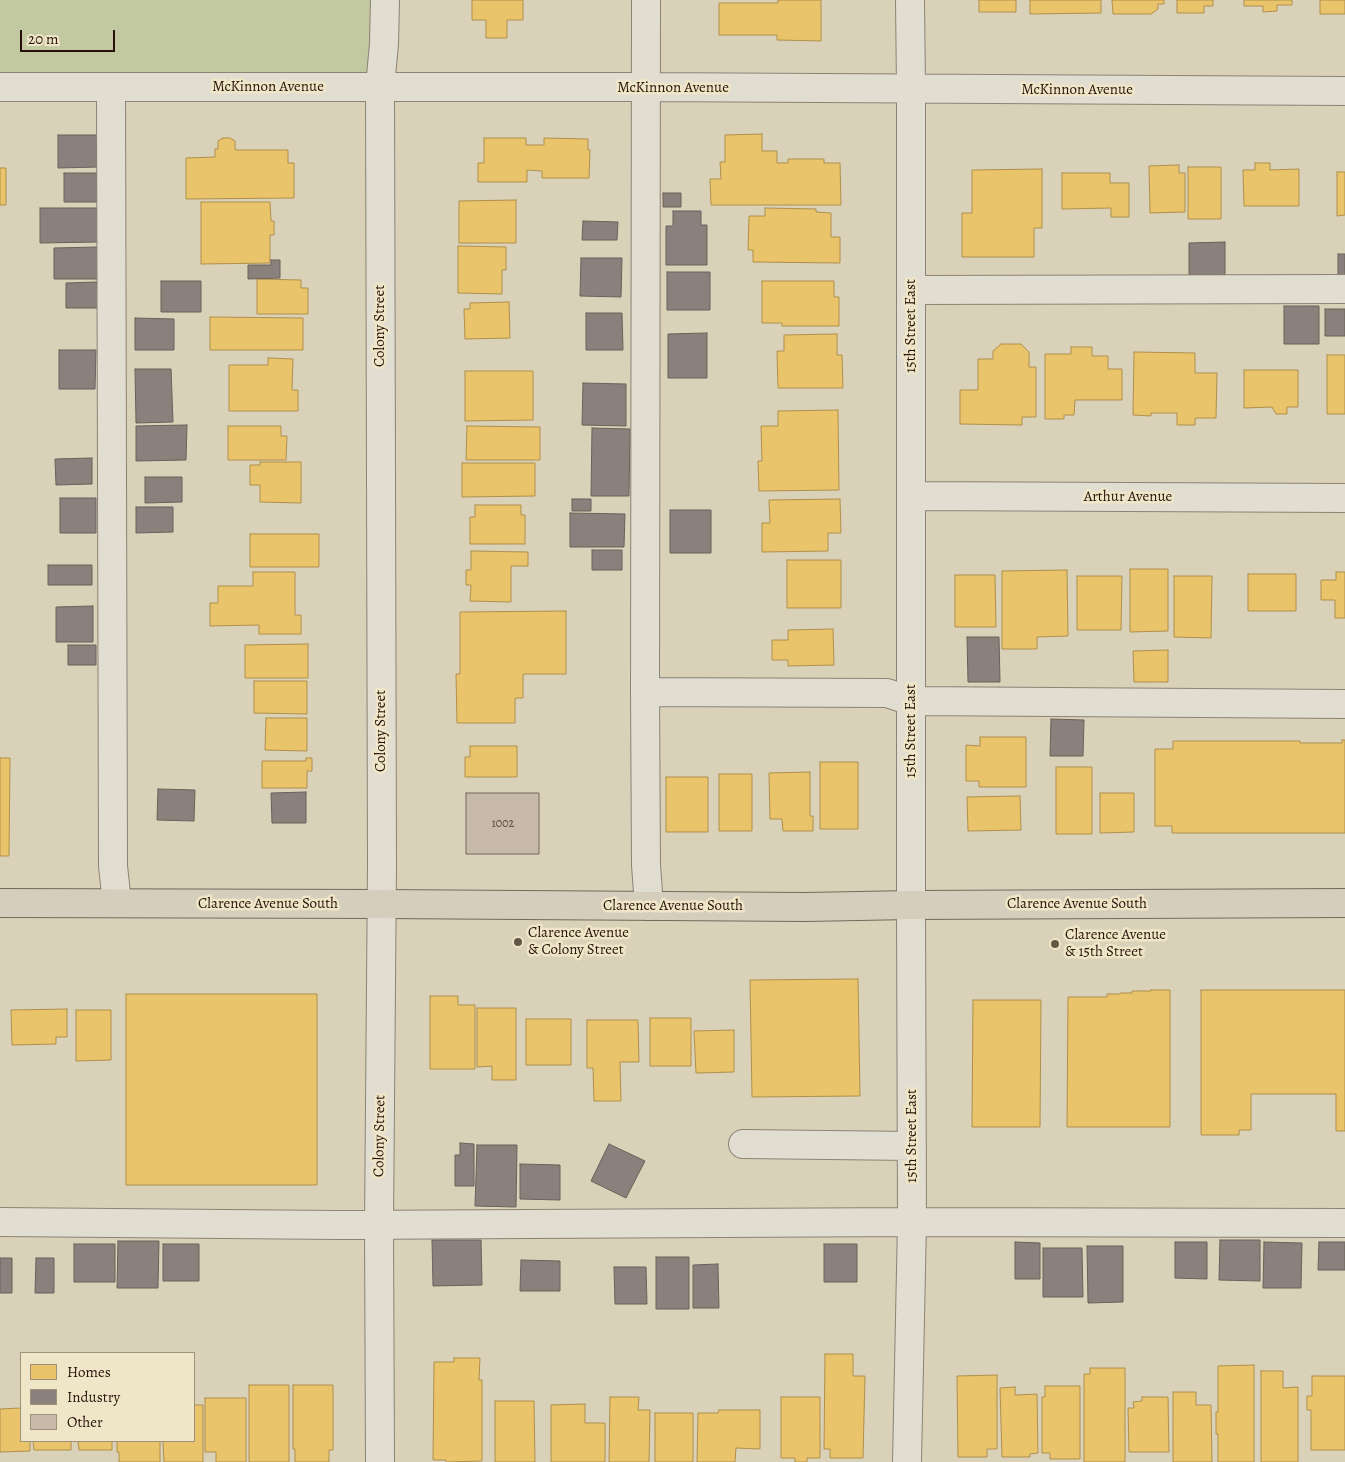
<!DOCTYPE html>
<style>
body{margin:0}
#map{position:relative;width:1345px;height:1462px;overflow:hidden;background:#d9d1b8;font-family:Alegreya,serif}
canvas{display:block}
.legend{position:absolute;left:20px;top:1352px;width:175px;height:90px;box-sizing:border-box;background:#efe6c8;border:1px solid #9f917c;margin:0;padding:6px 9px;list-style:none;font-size:15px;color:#27120a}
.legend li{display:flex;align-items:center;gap:10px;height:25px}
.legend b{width:25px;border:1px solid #9f917c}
.scale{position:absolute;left:20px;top:30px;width:95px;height:22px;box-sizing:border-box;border:2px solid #27120a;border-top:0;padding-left:6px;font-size:15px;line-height:18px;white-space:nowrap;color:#27120a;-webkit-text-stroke:4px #efe6c8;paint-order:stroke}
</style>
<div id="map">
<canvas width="1345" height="1462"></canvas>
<ul class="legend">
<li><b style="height:14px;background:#e9c46a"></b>Homes</li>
<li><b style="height:14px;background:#8a817c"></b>Industry</li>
<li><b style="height:14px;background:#c8baa9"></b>Other</li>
</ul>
<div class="scale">20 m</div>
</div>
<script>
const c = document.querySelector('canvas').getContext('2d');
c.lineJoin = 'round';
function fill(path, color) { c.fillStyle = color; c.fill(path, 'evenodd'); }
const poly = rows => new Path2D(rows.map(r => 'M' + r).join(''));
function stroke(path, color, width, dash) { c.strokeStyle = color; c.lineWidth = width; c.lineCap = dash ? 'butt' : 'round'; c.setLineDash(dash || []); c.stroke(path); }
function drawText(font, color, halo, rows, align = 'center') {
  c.font = font + ' Alegreya,serif'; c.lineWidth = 5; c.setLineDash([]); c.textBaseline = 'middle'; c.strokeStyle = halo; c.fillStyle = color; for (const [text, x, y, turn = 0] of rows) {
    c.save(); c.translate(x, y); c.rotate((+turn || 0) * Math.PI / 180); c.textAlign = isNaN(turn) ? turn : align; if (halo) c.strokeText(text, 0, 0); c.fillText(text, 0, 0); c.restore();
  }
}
fill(poly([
 [0,0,380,0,380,87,0,87]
]), '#c2c8a0');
const homes = poly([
 [472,0,523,0,523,20,507,20,507,38,486,38,486,20,472,20,472,0],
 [778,0,821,0,821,41,777,40,777,35,719,35,719,3,778,3,778,0],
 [979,0,1016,0,1016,12,979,12,979,0],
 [1030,0,1101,0,1101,13,1030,14,1030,0],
 [1112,0,1164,0,1164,4,1158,4,1158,9,1151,14,1113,14,1112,0],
 [1177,0,1213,0,1213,6,1204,6,1204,13,1177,13,1177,0],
 [1244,0,1292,0,1292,5,1277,5,1277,11,1263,12,1263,6,1244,6,1244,0],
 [1320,0,1345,0,1345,14,1320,14,1320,0],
 [762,134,762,151,777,151,777,163,788,163,788,159,824,159,824,163,840,163,841,205,711,205,710,179,721,179,720,162,725,162,725,135,762,134],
 [223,138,230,138,235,141,235,150,288,150,288,163,294,163,294,198,186,199,186,158,215,157,215,149,218,149,218,141,223,138],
 [484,138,526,138,526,145,544,145,544,138,588,139,588,150,590,150,589,178,542,178,542,171,527,170,527,182,478,182,478,163,484,163,484,138],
 [1255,163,1270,163,1270,170,1299,169,1299,206,1244,206,1243,170,1255,170,1255,163],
 [1179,165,1179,173,1185,173,1185,212,1150,213,1149,166,1179,165],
 [1188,167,1221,167,1221,219,1188,219,1188,167],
 [0,168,6,168,6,205,0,205,0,168],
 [1042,169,1042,228,1034,228,1034,257,962,257,962,213,972,213,972,170,1042,169],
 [1337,172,1345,172,1345,215,1337,216,1337,172],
 [1062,173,1110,173,1110,183,1129,183,1129,217,1111,217,1111,208,1062,209,1062,173],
 [516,200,516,243,459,243,459,201,516,200],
 [201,202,270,202,271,221,274,221,274,235,270,235,270,263,201,264,201,202],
 [765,208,816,209,816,212,831,213,831,237,840,237,840,263,753,262,753,250,748,250,749,216,765,216,765,208],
 [458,246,506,247,506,270,502,270,502,294,458,293,458,246],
 [257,279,301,280,301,288,308,288,308,314,257,314,257,279],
 [762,281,834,281,834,297,839,297,839,326,782,326,782,323,762,323,762,281],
 [509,302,510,338,465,339,464,309,470,309,470,303,509,302],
 [210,317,303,318,303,350,210,350,210,317],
 [837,334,837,355,842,355,843,388,778,388,777,351,784,351,784,335,837,334],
 [1001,344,1021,344,1029,352,1029,367,1036,367,1036,417,1022,417,1022,425,960,424,960,390,978,390,978,359,993,359,993,351,1001,344],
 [1071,347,1092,347,1092,356,1108,356,1108,369,1122,369,1122,400,1075,400,1074,415,1064,415,1064,419,1045,419,1045,354,1071,354,1071,347],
 [1134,352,1195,353,1195,373,1217,373,1216,418,1195,418,1195,425,1177,425,1177,413,1151,413,1151,416,1133,415,1134,352],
 [1327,355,1345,355,1345,414,1327,414,1327,355],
 [268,358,293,359,292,390,298,390,298,411,229,411,229,365,268,365,268,358],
 [1244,370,1298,370,1298,407,1287,407,1287,414,1276,414,1272,407,1244,408,1244,370],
 [465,371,533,371,533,420,465,421,465,371],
 [838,410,839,490,759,491,758,461,762,461,761,426,778,426,778,411,838,410],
 [228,426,281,426,281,436,287,436,286,460,228,460,228,426],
 [467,426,540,427,540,460,466,460,467,426],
 [260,462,301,462,301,503,260,502,260,485,250,485,250,465,260,465,260,462],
 [462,463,535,463,535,496,462,497,462,463],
 [840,499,841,533,828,533,828,551,762,552,762,523,770,523,769,500,840,499],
 [475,505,521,505,521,515,525,515,525,544,470,544,470,517,475,517,475,505],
 [250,534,319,534,319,567,250,567,250,534],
 [471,551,528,552,528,566,511,566,511,602,470,601,471,585,466,585,466,570,471,570,471,551],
 [787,560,841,560,841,608,787,608,787,560],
 [1130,569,1168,569,1168,631,1130,632,1130,569],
 [1067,570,1068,636,1037,637,1037,649,1002,649,1002,571,1067,570],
 [253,572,295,572,295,615,301,615,301,634,259,634,259,625,210,626,210,603,218,603,218,586,253,586,253,572],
 [1336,572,1345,572,1345,618,1335,618,1335,600,1321,600,1321,580,1336,580,1336,572],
 [1248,574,1296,574,1296,611,1248,611,1248,574],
 [955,575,995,575,996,627,955,627,955,575],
 [1077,576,1122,576,1121,630,1077,630,1077,576],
 [1174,576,1212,576,1211,638,1174,637,1174,576],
 [566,611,566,674,523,674,523,698,515,698,515,723,457,723,456,674,460,674,460,612,566,611],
 [833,629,834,665,788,666,788,660,772,660,772,640,788,640,788,630,833,629],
 [308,644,308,678,245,678,245,645,308,644],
 [1168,650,1168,682,1134,682,1133,651,1168,650],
 [254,681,307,681,307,714,254,713,254,681],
 [266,718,307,718,307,751,265,750,266,718],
 [980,737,1026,737,1026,787,979,787,979,781,966,781,966,745,980,746,980,737],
 [1342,740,1345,740,1345,833,1172,833,1172,826,1155,826,1155,749,1173,749,1173,741,1300,741,1300,743,1342,743,1342,740],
 [470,746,517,746,517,777,465,777,465,757,470,757,470,746],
 [0,758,10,758,9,856,0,856,0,758],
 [306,758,312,758,312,771,307,771,307,788,262,788,262,761,306,761,306,758],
 [820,762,858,762,858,829,820,829,820,762],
 [1056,767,1092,767,1092,834,1056,834,1056,767],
 [810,772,810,816,813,816,813,831,783,831,782,819,770,819,769,773,810,772],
 [719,774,752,774,752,831,719,831,719,774],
 [666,777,708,777,708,832,666,832,666,777],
 [1100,793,1134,793,1134,832,1100,833,1100,793],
 [1020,796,1021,830,968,831,967,797,1020,796],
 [858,979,860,1096,752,1097,750,980,858,979],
 [1151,990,1170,990,1170,1127,1067,1127,1068,997,1107,997,1107,994,1120,994,1120,993,1132,993,1132,991,1151,991,1151,990],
 [1201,990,1345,990,1345,1131,1336,1131,1336,1094,1251,1094,1251,1130,1239,1130,1239,1135,1201,1135,1201,990],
 [126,994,317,994,317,1185,126,1185,126,994],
 [430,996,458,996,458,1005,475,1005,475,1069,430,1069,430,996],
 [973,1000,1041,1000,1040,1127,972,1127,973,1000],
 [477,1008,516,1008,516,1080,492,1080,492,1066,477,1067,477,1008],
 [67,1009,67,1037,56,1037,56,1044,12,1045,11,1010,67,1009],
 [76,1010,111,1010,111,1060,76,1061,76,1010],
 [650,1018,691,1018,691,1066,650,1066,650,1018],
 [526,1019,571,1019,571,1065,526,1065,526,1019],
 [587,1020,638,1020,639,1062,620,1062,621,1101,594,1101,593,1068,587,1068,587,1020],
 [734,1030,734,1072,696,1073,694,1031,734,1030],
 [825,1354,853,1354,853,1376,865,1376,863,1458,830,1458,830,1449,824,1449,825,1354],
 [454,1358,480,1358,479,1380,482,1380,482,1461,446,1462,446,1460,433,1460,434,1362,454,1362,454,1358],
 [1254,1365,1254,1462,1218,1462,1218,1434,1216,1434,1216,1412,1218,1412,1218,1366,1254,1365],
 [1090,1368,1125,1368,1125,1462,1084,1462,1084,1374,1090,1374,1090,1368],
 [1261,1371,1283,1371,1283,1388,1298,1387,1298,1462,1261,1462,1261,1371],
 [997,1375,997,1449,987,1449,987,1457,958,1457,957,1376,997,1375],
 [1312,1376,1345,1376,1345,1450,1311,1450,1311,1410,1307,1410,1307,1396,1312,1396,1312,1376],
 [249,1385,289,1385,289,1462,249,1462,249,1385],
 [293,1385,333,1385,333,1450,329,1450,329,1462,295,1462,295,1449,293,1449,293,1385],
 [1045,1386,1080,1386,1080,1459,1050,1459,1050,1453,1042,1453,1042,1397,1045,1397,1045,1386],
 [1015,1387,1015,1395,1037,1394,1038,1453,1030,1454,1030,1457,1002,1457,1000,1388,1015,1387],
 [1173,1392,1196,1392,1196,1405,1211,1405,1212,1462,1173,1462,1173,1392],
 [610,1397,639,1397,638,1410,650,1410,649,1462,609,1462,610,1397],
 [781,1397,820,1397,820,1458,807,1458,807,1462,795,1462,795,1458,781,1458,781,1397],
 [1142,1397,1168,1397,1169,1452,1129,1452,1128,1408,1134,1408,1133,1402,1142,1401,1142,1397],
 [205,1398,246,1398,246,1462,216,1462,216,1452,205,1452,205,1398],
 [495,1401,534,1401,535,1462,495,1462,495,1401],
 [585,1404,585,1423,605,1423,605,1462,551,1462,551,1405,585,1404],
 [194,1405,203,1405,203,1462,164,1462,163,1441,194,1441,194,1405],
 [21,1408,21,1441,30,1441,30,1451,0,1452,0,1409,21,1408],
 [719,1410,760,1410,760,1449,736,1448,735,1462,697,1462,698,1413,718,1413,719,1410],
 [655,1413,693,1413,693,1462,655,1462,655,1413],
 [33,1441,71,1441,71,1450,34,1450,33,1441],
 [78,1441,112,1441,112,1450,79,1450,78,1441],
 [117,1441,160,1441,160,1462,119,1462,119,1452,117,1452,117,1441]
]);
fill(homes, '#e9c46a');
stroke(homes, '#af8f4d', 1);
const industry = poly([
 [58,135,99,135,99,167,58,168,58,135],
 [64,173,98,173,98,202,64,202,64,173],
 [663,193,681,193,681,207,663,207,663,193],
 [40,208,99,208,99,242,40,243,40,208],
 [673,211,701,211,701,225,707,225,707,265,666,265,666,226,673,226,673,211],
 [583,221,618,222,617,240,582,240,583,221],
 [1225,242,1225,275,1189,275,1189,243,1225,242],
 [98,247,98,279,54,279,54,248,98,247],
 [1338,254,1345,254,1345,277,1338,277,1338,254],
 [581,258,622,258,621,297,580,296,581,258],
 [271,260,280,260,280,278,248,279,248,265,271,265,271,260],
 [667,272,710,272,710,310,667,310,667,272],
 [161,281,201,281,201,312,161,312,161,281],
 [97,282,98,308,66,308,66,283,97,282],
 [1284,306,1319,306,1319,344,1284,344,1284,306],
 [1325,309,1345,309,1345,336,1325,336,1325,309],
 [586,313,622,313,623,350,586,350,586,313],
 [135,318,174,319,174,350,135,350,135,318],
 [707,333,707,378,668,378,668,334,707,333],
 [59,350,96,350,95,389,59,389,59,350],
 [135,369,171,369,173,422,136,423,135,369],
 [583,383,626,384,626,426,582,425,583,383],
 [187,425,186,460,136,461,136,426,187,425],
 [592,428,630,429,629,496,591,496,592,428],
 [92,458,92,484,56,485,55,459,92,458],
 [145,477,182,477,182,502,145,503,145,477],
 [60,498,96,498,96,533,60,533,60,498],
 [572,499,591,499,591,511,572,511,572,499],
 [136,507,173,507,173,532,136,533,136,507],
 [670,510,711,510,711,553,670,553,670,510],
 [570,513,625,514,624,547,570,547,570,513],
 [592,550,622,550,622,570,592,570,592,550],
 [48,565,92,565,92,585,48,585,48,565],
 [93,606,93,642,56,642,56,607,93,606],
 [967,637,999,637,1000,682,968,682,967,637],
 [68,645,96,645,96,665,68,665,68,645],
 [1051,719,1084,720,1083,756,1050,756,1051,719],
 [158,789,195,790,194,821,157,820,158,789],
 [306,792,306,823,272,823,271,793,306,792],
 [460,1143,474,1144,474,1186,455,1186,455,1155,460,1155,460,1143],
 [609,1144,645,1161,626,1198,591,1181,609,1144],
 [477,1145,517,1145,516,1207,475,1206,477,1145],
 [520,1164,560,1165,560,1200,520,1199,520,1164],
 [432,1240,481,1240,482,1285,433,1286,432,1240],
 [1220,1240,1260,1240,1260,1281,1219,1280,1220,1240],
 [118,1241,159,1241,158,1288,117,1288,118,1241],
 [1015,1242,1040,1243,1040,1279,1015,1279,1015,1242],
 [1175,1242,1207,1242,1207,1279,1175,1278,1175,1242],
 [1264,1242,1302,1243,1301,1288,1263,1288,1264,1242],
 [1319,1242,1345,1242,1345,1270,1318,1270,1319,1242],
 [74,1244,115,1244,115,1282,74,1282,74,1244],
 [163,1244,199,1244,199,1281,163,1281,163,1244],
 [824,1244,857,1244,857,1282,824,1282,824,1244],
 [1087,1246,1123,1246,1123,1302,1088,1303,1087,1246],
 [1043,1248,1082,1248,1083,1297,1043,1297,1043,1248],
 [656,1257,689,1257,689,1309,656,1309,656,1257],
 [0,1258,12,1258,12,1293,0,1293,0,1258],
 [36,1258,54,1258,54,1293,35,1293,36,1258],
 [521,1260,560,1261,560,1291,520,1291,521,1260],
 [718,1264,719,1308,693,1308,693,1265,718,1264],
 [614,1267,646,1267,647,1304,615,1304,614,1267]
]);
fill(industry, '#8a817c');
stroke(industry, '#6c605a', 1);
const building = poly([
 [466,793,539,793,539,854,466,854,466,793]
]);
fill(building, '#c8baa9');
stroke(building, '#726a5d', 1);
const minor = poly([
 [646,0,645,692,646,865,649,906],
 [0,87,646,87,1345,91],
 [111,87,113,866,117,903],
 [911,290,1345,289],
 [911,496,1345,498],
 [645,692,887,693,911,701,1345,704],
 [743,1144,912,1146],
 [0,1222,338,1225,912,1222,1345,1223],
 [380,1462,379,1225,382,864,380,87,384,44,385,0],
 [907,1462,912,1222,911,905,911,89,910,0]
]);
const major = poly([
 [0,903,382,904,805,907,911,905,1345,903]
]);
stroke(minor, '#8b8375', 30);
stroke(major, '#726a5d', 30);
stroke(minor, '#e1ddd1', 28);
stroke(major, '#d6cebc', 28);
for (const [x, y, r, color] of [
 [518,942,5,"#655547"],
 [1055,944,5,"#655547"]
]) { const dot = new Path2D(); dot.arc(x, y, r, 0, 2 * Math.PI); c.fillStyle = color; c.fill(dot); stroke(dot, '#efe6c8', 2); }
drawText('12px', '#513e34', null, [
 ["1002",503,824]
]);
drawText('15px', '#27120a', '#efe6c8', [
 ["McKinnon Avenue",268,87],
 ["McKinnon Avenue",673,88],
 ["McKinnon Avenue",1077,90],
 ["Colony Street",380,326,-90],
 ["15th Street East",911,326,-90],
 ["Arthur Avenue",1128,497],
 ["Colony Street",381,731,-90],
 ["15th Street East",911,731,-90],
 ["Clarence Avenue South",268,904],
 ["Clarence Avenue South",1077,904],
 ["Clarence Avenue South",673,906],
 ["Colony Street",380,1136,-89],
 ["15th Street East",912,1136,-90]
]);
drawText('15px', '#27120a', '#efe6c8', [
 ["Clarence Avenue",528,933],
 ["& Colony Street",528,950],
 ["Clarence Avenue",1065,935],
 ["& 15th Street",1065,952]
], 'left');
</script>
